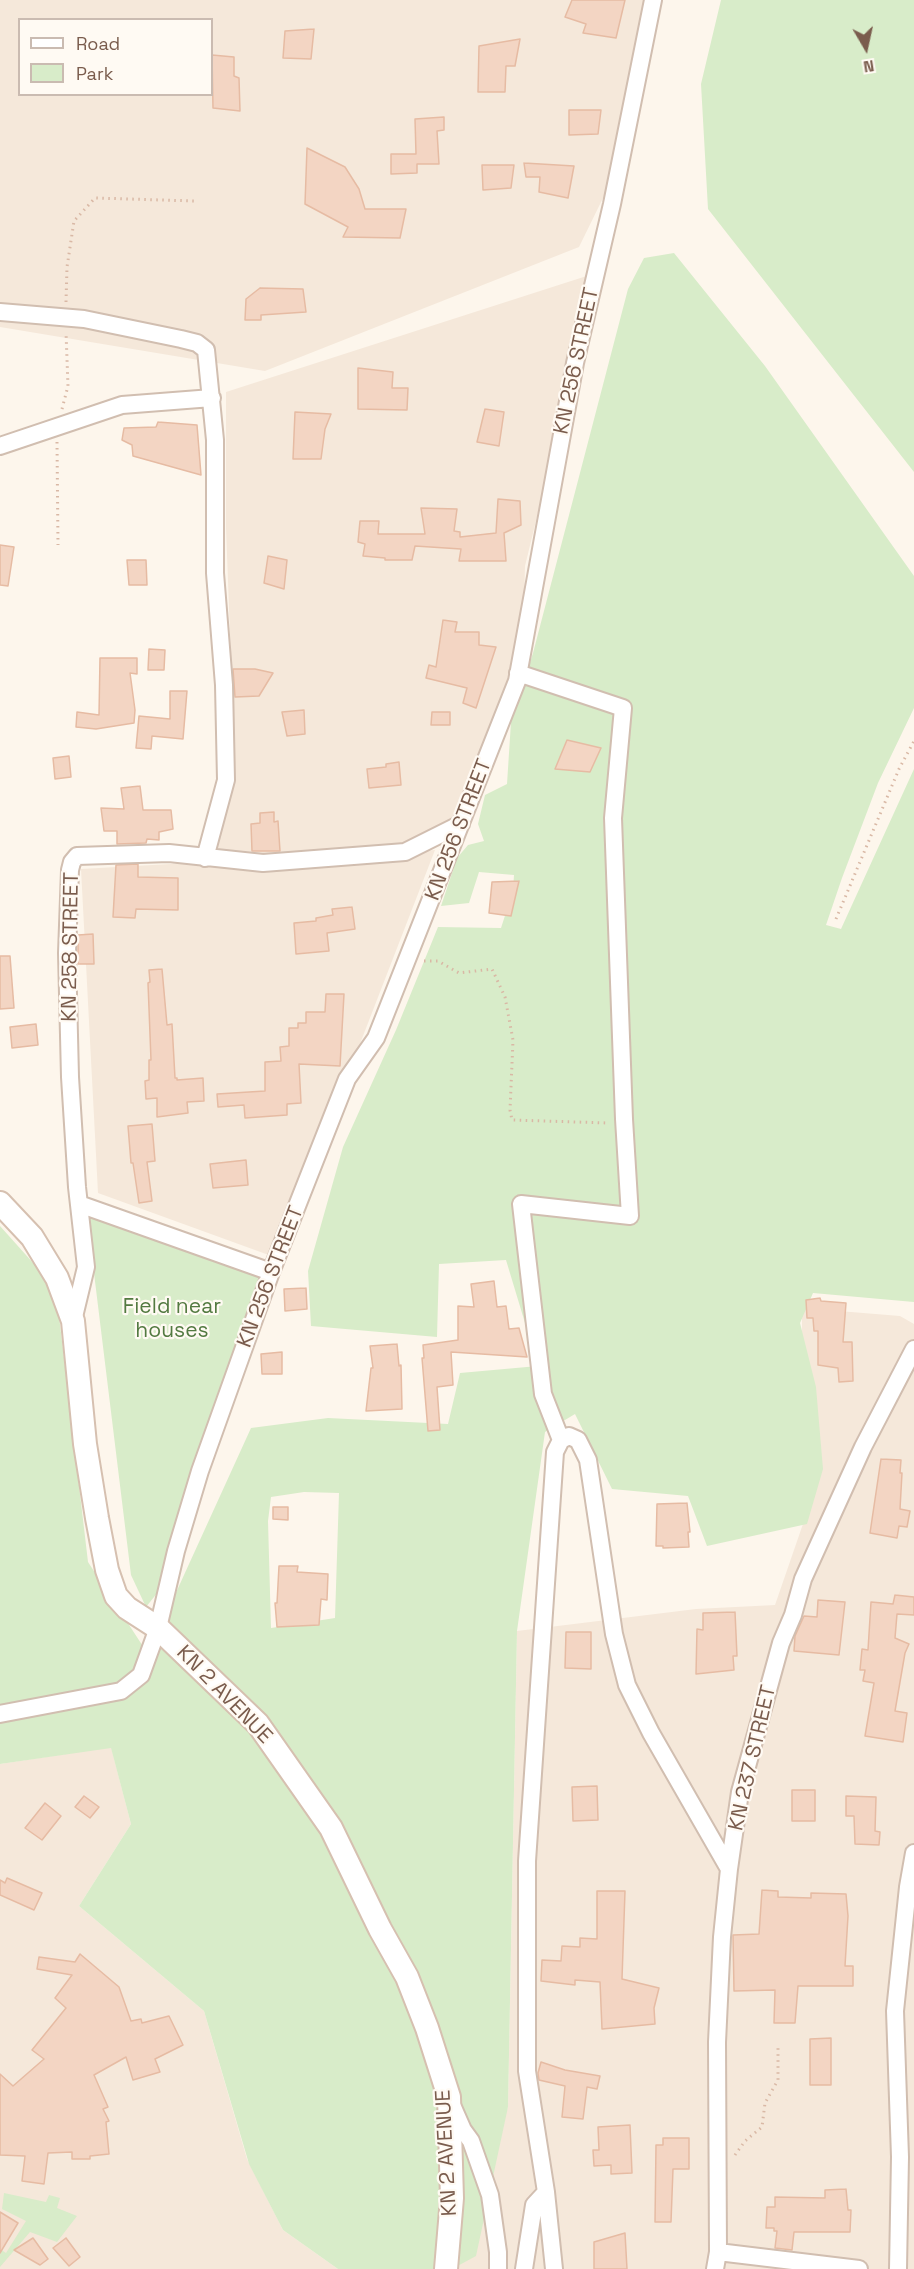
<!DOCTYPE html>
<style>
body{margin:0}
#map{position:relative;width:914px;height:2269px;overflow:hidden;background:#fdf6ec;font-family:"Space Grotesk",sans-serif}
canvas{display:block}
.legend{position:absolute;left:18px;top:18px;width:195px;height:78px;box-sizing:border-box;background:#fffaf3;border:2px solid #cabbb1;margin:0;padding:8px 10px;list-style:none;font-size:18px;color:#7a5c4d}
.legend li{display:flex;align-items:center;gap:12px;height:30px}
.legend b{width:30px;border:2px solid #cabbb1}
.north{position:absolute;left:836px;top:18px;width:60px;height:60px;-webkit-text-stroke:4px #fffaf3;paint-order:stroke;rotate:171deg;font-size:16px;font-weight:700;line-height:24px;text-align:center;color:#7a5c4d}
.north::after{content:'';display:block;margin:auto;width:21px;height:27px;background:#7a5c4d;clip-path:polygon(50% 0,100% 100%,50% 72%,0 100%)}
</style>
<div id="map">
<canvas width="914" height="2269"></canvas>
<ul class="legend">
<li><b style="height:8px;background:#fff"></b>Road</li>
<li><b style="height:16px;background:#d8ecc9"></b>Park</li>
</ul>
<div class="north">N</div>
</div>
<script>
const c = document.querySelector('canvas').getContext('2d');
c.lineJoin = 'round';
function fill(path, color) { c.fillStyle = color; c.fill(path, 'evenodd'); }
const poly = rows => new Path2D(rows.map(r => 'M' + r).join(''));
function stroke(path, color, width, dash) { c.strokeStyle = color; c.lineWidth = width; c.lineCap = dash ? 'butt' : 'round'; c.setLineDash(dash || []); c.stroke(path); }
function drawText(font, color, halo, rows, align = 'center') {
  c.font = font + ' "Space Grotesk",sans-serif'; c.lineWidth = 4.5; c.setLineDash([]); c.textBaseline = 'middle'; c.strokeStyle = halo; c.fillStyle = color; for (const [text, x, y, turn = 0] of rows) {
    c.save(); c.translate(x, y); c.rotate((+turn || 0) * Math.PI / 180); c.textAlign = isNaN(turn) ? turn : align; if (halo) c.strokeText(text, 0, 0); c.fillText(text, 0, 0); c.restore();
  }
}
fill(poly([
 [0,0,654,0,627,149,579,247,265,371,0,327],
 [20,20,212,20,212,94,20,94],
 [596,273,525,566,523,646,461,824,407,852,435,850,277,1258,98,1193,81,869,278,858,205,858,221,800,232,687,226,528,226,392],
 [802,1308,900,1316,914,1324,914,2269,452,2269,508,2107,517,1631,696,1609,775,1605,814,1492,802,1355],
 [111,1747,131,1824,79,1906,204,2011,247,2159,283,2230,338,2269,0,2269,0,1764]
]), '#f5e8da');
fill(poly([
 [721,0,914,0,914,472,708,209,701,84],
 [674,253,765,366,914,576,914,708,878,783,842,878,826,925,841,929,914,769,914,1302,813,1293,800,1323,816,1387,823,1469,807,1524,707,1546,688,1496,612,1489,575,1414,545,1432,517,1631,508,2107,476,2256,452,2269,338,2269,283,2230,249,2164,204,2011,79,1906,131,1824,111,1748,0,1764,0,1226,43,1274,59,1316,88,1562,148,1654,251,1428,328,1418,448,1424,460,1373,538,1366,506,1260,439,1264,437,1337,311,1326,308,1271,343,1147,396,1030,438,927,501,928,513,891,514,875,479,872,469,903,441,906,457,858,468,845,484,841,478,824,485,795,507,784,511,722,533,653,628,289,644,258],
 [304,1492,339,1493,335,1618,271,1628,268,1521,271,1497],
 [87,1216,262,1274,158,1592,146,1607,131,1575],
 [4,2193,46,2202,49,2195,60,2198,57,2208,77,2216,57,2242,30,2232,0,2267,0,2249,6,2253,26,2221,2,2209]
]), '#d8ecc9');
const building = poly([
 [572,0,625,0,616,38,583,33,586,24,565,17,572,0],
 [314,29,311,59,283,58,285,31,314,29],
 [520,39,515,66,506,66,505,92,478,92,479,46,520,39],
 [212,55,234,57,234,76,239,78,240,111,213,108,212,55],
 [569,110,601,110,598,134,569,135,569,110],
 [444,117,444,130,437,131,439,164,417,164,417,173,391,174,391,154,416,154,415,119,444,117],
 [307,148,345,167,359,189,365,209,406,209,400,238,343,237,348,227,305,204,307,148],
 [524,163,574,166,568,198,539,192,540,177,526,177,524,163],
 [482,165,514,165,511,188,483,190,482,165],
 [260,288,303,289,306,312,261,315,261,320,245,320,246,299,260,288],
 [358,368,393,372,392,388,408,388,407,410,358,409,358,368],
 [485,409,504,412,499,446,477,442,485,409],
 [295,412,331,414,325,429,321,459,293,459,295,412],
 [158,422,197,425,201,475,133,456,132,445,122,440,124,428,156,427,158,422],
 [498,499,520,501,521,525,504,533,506,561,459,561,461,549,415,546,412,560,385,560,385,558,363,556,365,544,358,542,360,521,379,521,378,534,425,534,421,508,457,509,454,531,460,532,460,537,496,533,498,499],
 [0,545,14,547,8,586,0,585,0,545],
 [268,556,287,560,284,589,264,583,268,556],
 [127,560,146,560,147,585,129,585,127,560],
 [443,620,457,622,455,632,479,632,479,645,496,647,476,708,463,703,467,688,426,678,429,665,436,667,443,620],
 [149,649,165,650,164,670,148,670,149,649],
 [100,658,137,658,137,674,130,673,135,710,134,723,96,729,76,727,77,712,99,715,100,658],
 [233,669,255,669,273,673,259,696,235,697,233,669],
 [170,691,187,691,183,739,152,736,151,749,136,748,139,716,170,719,170,691],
 [304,710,305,734,287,736,282,712,304,710],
 [432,712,450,712,450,725,431,725,432,712],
 [567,740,601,748,590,772,555,769,567,740],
 [69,756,71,777,55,779,53,758,69,756],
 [399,762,401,785,369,788,367,769,386,767,386,764,399,762],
 [140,786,143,810,171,810,173,829,159,832,159,840,147,839,146,843,117,844,117,831,104,831,101,808,124,809,121,788,140,786],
 [274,812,274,822,278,821,280,851,252,851,251,824,260,823,260,813,274,812],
 [138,864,138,877,178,878,178,910,136,909,135,918,113,917,116,865,138,864],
 [519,881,511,916,489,913,492,882,519,881],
 [352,907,355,929,327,933,329,951,296,954,294,923,316,921,316,918,333,915,332,909,352,907],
 [93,934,94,964,78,964,78,935,93,934],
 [0,956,10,956,14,1008,0,1009,0,956],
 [162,969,167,1025,172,1024,175,1078,177,1078,177,1080,203,1078,204,1101,187,1102,188,1113,157,1117,157,1098,146,1099,145,1081,149,1080,149,1060,151,1060,148,983,150,982,149,970,162,969],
 [326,994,344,994,340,1066,299,1064,301,1103,287,1104,287,1115,245,1118,244,1105,218,1107,217,1094,265,1091,265,1062,281,1061,280,1047,289,1046,289,1028,298,1028,298,1023,306,1023,306,1012,325,1012,326,994],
 [36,1024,38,1045,12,1048,10,1027,36,1024],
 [152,1124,155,1161,147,1162,152,1201,139,1203,133,1163,131,1163,128,1126,152,1124],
 [246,1160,248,1185,213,1188,210,1164,246,1160],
 [494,1281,497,1307,506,1306,509,1329,519,1328,527,1357,451,1352,453,1385,437,1387,440,1430,428,1431,422,1358,424,1358,423,1345,458,1340,458,1306,474,1307,471,1284,494,1281],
 [306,1288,307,1309,285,1311,284,1289,306,1288],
 [820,1298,821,1301,846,1303,843,1342,852,1342,853,1381,839,1382,838,1368,818,1365,818,1331,814,1331,813,1318,807,1318,806,1300,820,1298],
 [397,1344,399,1366,401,1365,402,1409,366,1411,371,1368,373,1368,370,1346,397,1344],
 [282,1352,282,1374,262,1374,261,1354,282,1352],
 [881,1459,901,1460,900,1473,902,1473,900,1509,910,1511,907,1527,899,1526,897,1538,870,1533,881,1459],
 [687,1503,690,1532,688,1532,689,1547,663,1548,663,1546,656,1546,657,1504,687,1503],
 [273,1507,288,1507,288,1520,273,1519,273,1507],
 [279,1566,298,1566,297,1572,328,1574,327,1600,321,1599,319,1625,277,1627,275,1603,277,1603,279,1566],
 [895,1595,914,1597,914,1615,897,1614,895,1638,909,1644,905,1653,895,1711,907,1713,903,1742,865,1736,874,1683,863,1681,865,1670,860,1670,862,1649,868,1650,871,1602,893,1604,895,1595],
 [818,1600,845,1602,839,1655,794,1651,795,1636,804,1616,817,1617,818,1600],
 [735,1612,737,1656,733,1656,734,1670,696,1674,697,1629,703,1630,703,1613,735,1612],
 [566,1632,591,1632,591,1669,565,1668,566,1632],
 [597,1786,598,1820,573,1821,572,1787,597,1786],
 [792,1790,815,1790,815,1821,792,1821,792,1790],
 [84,1796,99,1807,90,1818,75,1807,84,1796],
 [846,1796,876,1797,875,1831,880,1832,879,1845,855,1844,854,1816,846,1816,846,1796],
 [45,1803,61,1816,42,1840,25,1828,45,1803],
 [7,1878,42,1893,34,1910,0,1895,0,1880,5,1883,7,1878],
 [762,1890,778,1891,778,1897,811,1898,811,1893,846,1894,848,1916,845,1966,853,1966,853,1986,798,1986,795,2023,774,2023,775,1990,734,1991,733,1935,759,1934,762,1890],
 [597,1891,625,1891,622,1979,659,1988,654,2008,655,2024,602,2029,600,1982,575,1980,575,1985,541,1981,542,1960,561,1961,562,1946,580,1947,580,1938,597,1939,597,1891],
 [80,1954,119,1987,131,2021,141,2019,142,2023,169,2016,183,2045,155,2059,160,2072,133,2080,126,2057,94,2075,108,2107,103,2109,109,2121,106,2122,109,2154,90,2156,90,2159,72,2159,72,2152,48,2153,44,2184,22,2181,25,2156,0,2155,0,2074,13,2086,44,2059,32,2050,66,2008,55,1998,72,1975,37,1969,39,1957,75,1962,80,1954],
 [831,2038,831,2085,810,2085,810,2039,831,2038],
 [541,2062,565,2070,600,2076,597,2089,587,2087,583,2119,562,2117,565,2086,539,2080,538,2073,541,2062],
 [630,2125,632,2173,611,2174,611,2165,594,2166,593,2150,599,2150,598,2127,630,2125],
 [663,2138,689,2138,689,2169,673,2169,671,2222,655,2222,656,2145,663,2145,663,2138],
 [846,2189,848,2210,851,2210,850,2232,794,2232,792,2250,775,2248,777,2231,774,2231,774,2228,766,2228,767,2207,775,2207,775,2197,825,2198,825,2190,846,2189],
 [0,2212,18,2223,0,2253,0,2212],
 [625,2233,627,2269,594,2269,594,2242,625,2233],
 [33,2238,48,2259,40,2265,14,2250,33,2238],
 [66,2238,80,2257,69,2266,53,2248,66,2238]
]);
fill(building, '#f3d5c3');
stroke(building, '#e6bba3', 1.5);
const street = poly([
 [0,312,84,319,181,339,197,343,206,350,215,440,215,573,224,685,226,780,205,858],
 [0,446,122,405,212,398],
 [518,673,623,708,613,818,624,1119,630,1216,521,1204,543,1394,561,1440],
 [79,1204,271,1272],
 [73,1321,86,1267,77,1187,70,1077,67,953,70,870,72,862,77,856,169,853,263,863,405,852,461,824],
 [0,1714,121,1691,141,1675,158,1628,176,1551,200,1471,271,1272,347,1079,376,1038,517,681,575,363,612,204,653,0],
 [452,2105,463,2130,471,2141,490,2195,498,2252,498,2269],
 [718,2252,859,2269],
 [524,2269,534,2205,546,2192],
 [554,2269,546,2192,527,2071,527,1861,555,1452,561,1440,569,1436,578,1440,588,1460,614,1634,627,1685,651,1733,729,1869],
 [715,2269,718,2252,717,2042,722,1937,729,1869,740,1792,781,1643,793,1615,803,1579,863,1447,914,1349],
 [898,2269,900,2157,895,2011,908,1887,914,1853]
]);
const secondary = poly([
 [0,1203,32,1237,57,1278,73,1321,85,1444,97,1518,107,1570,116,1596,127,1608,158,1628,258,1724,331,1828,380,1929,407,1977,427,2028,449,2097,452,2198,446,2269]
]);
stroke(street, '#d1beb0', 20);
stroke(secondary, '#d6c0b0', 26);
stroke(poly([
 [66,302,67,267,74,221,95,198,195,201],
 [62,409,68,386,66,332],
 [57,442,58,545],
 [836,919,899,769,914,741],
 [424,961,438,961,459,973,492,969,505,997,513,1040,510,1110,512,1120,609,1123],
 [735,2155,745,2141,762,2127,765,2103,778,2080,778,2046]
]), '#d9b8a5', 3, [1.5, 4.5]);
stroke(street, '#fff', 16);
stroke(secondary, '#fff', 22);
drawText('21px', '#7a5c4d', '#fffaf3', [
 ["KN 256 STREET",577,361,-78],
 ["KN 256 STREET",459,830,-69],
 ["KN 258 STREET",71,947,-89],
 ["KN 256 STREET",271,1277,-69],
 ["KN 2 AVENUE",224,1695,46],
 ["KN 237 STREET",753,1758,-77],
 ["KN 2 AVENUE",447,2153,-93]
]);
drawText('21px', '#537a41', '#fffaf3', [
 ["Field near",172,1307],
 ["houses",172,1331]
]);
</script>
